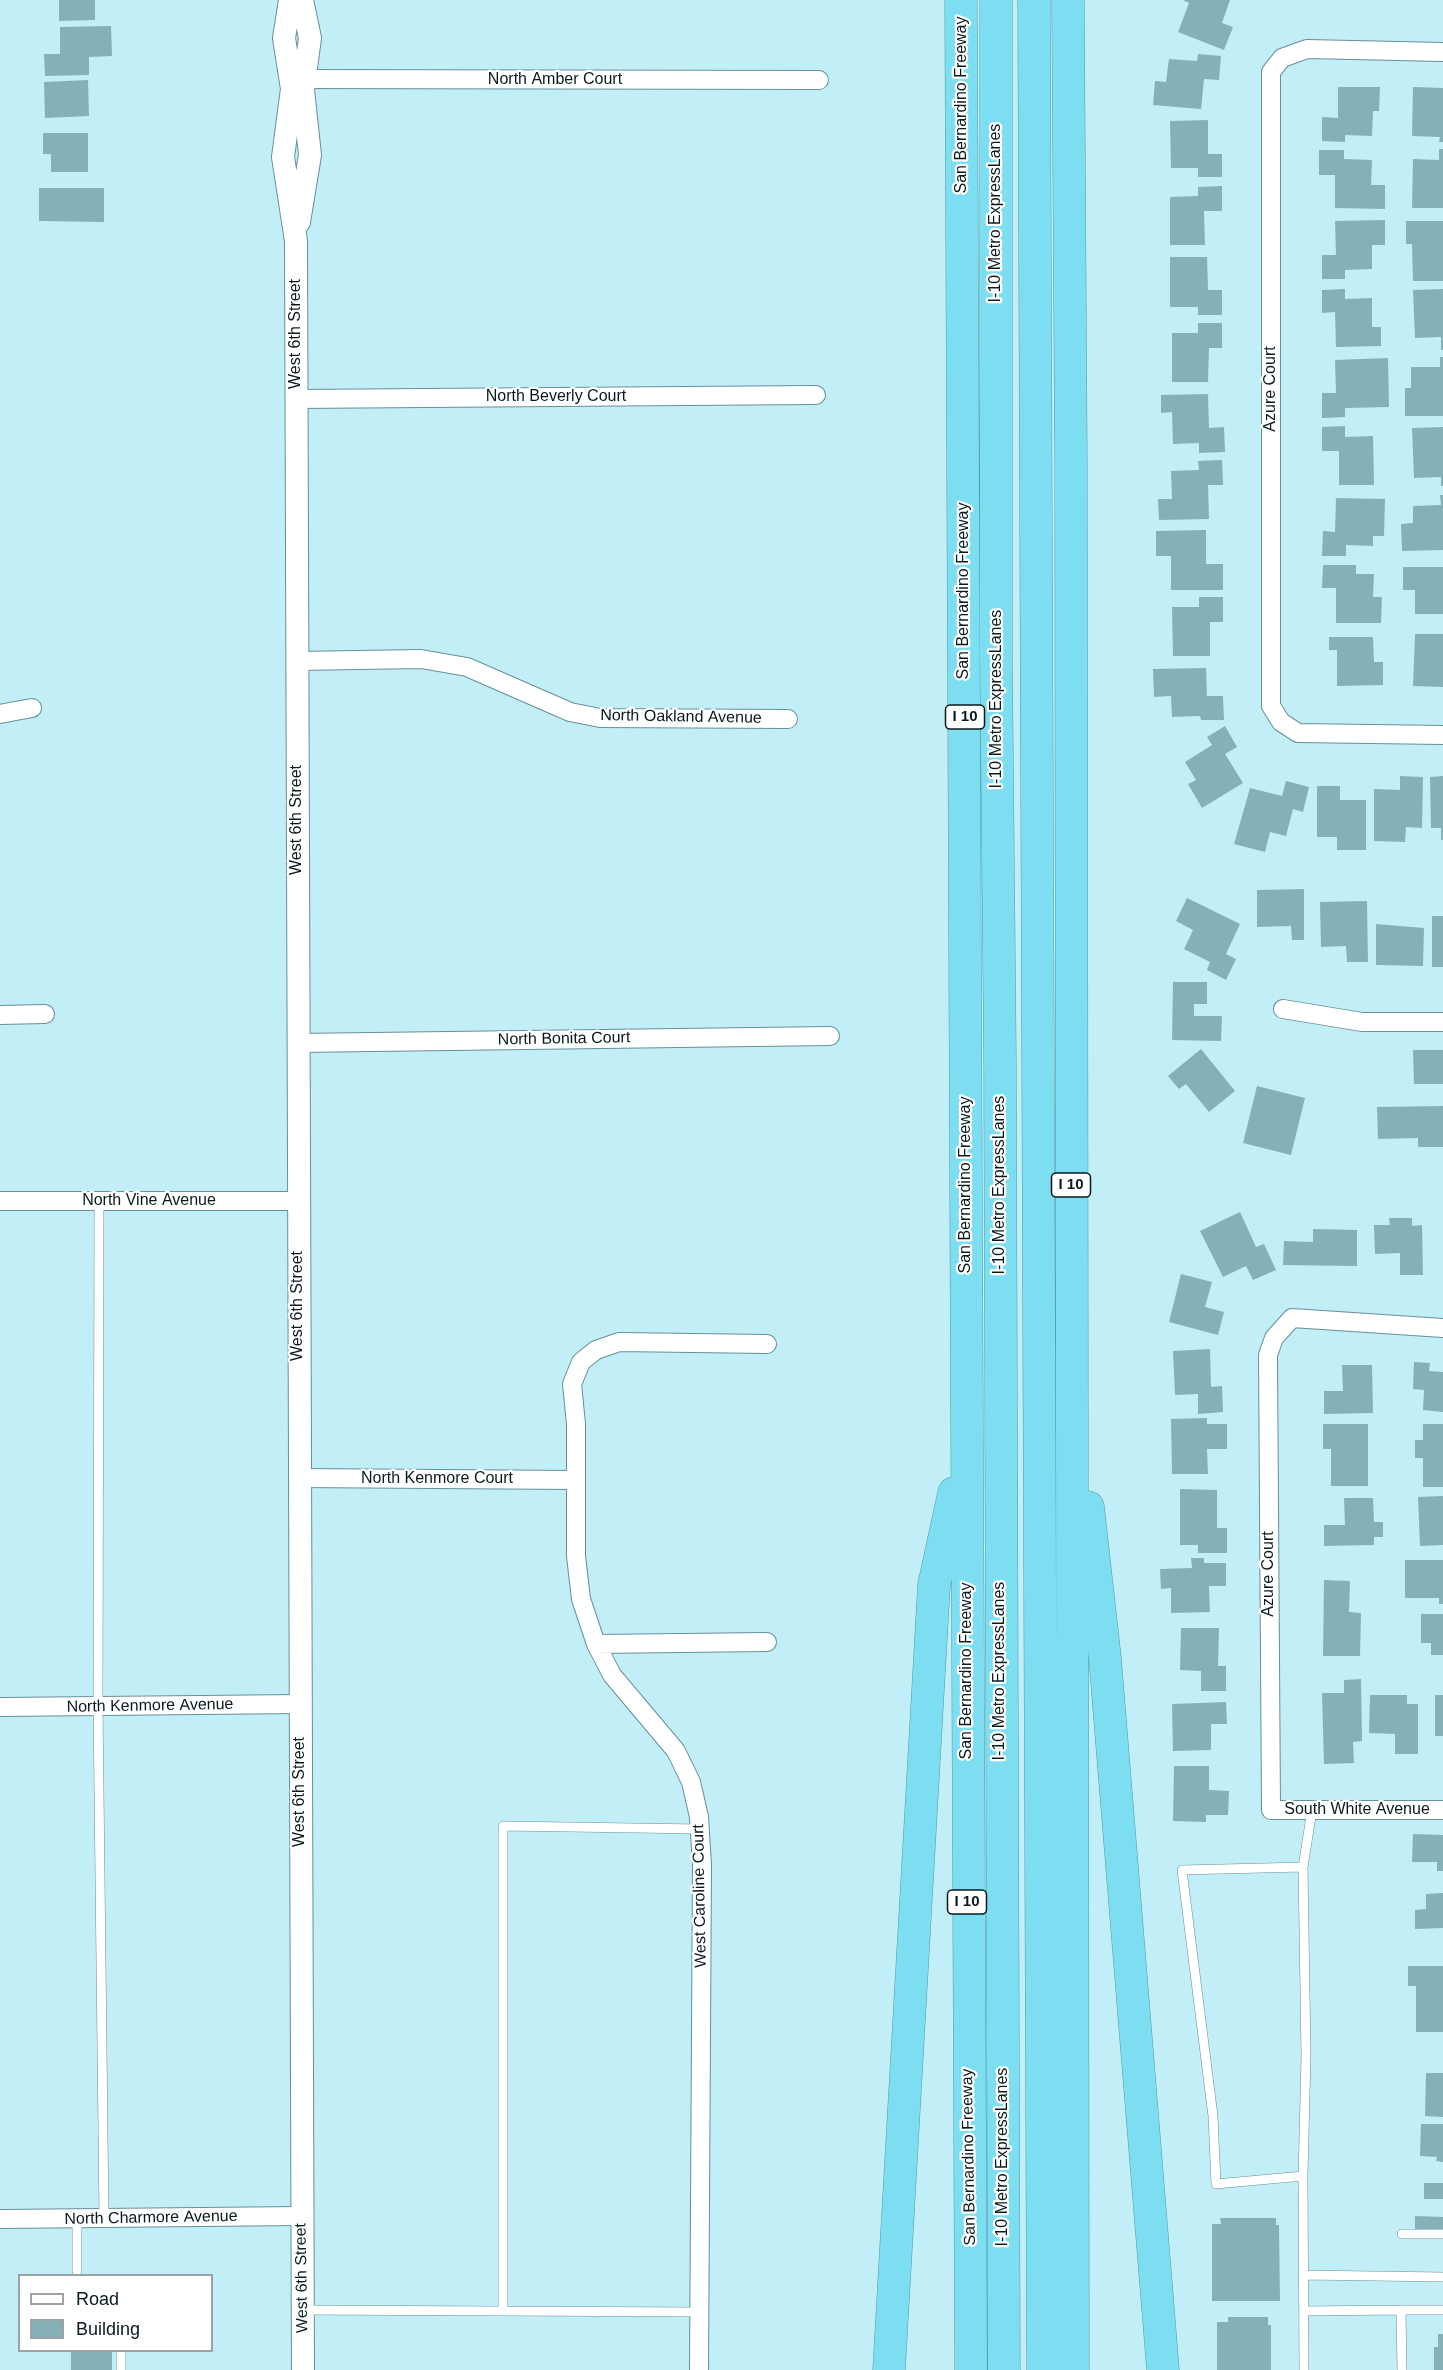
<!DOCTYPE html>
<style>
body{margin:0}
#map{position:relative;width:1443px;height:2370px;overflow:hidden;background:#c2eef7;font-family:Arial,sans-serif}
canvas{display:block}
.legend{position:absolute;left:18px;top:2274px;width:195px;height:78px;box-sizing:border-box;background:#fff;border:2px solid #9da3a5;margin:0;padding:8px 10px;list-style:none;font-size:18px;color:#091a1d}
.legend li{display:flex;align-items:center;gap:12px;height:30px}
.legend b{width:30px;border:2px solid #9da3a5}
</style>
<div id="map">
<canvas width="1443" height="2370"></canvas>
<ul class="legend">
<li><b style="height:8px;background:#fff"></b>Road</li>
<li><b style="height:16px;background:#86b0b8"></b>Building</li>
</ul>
</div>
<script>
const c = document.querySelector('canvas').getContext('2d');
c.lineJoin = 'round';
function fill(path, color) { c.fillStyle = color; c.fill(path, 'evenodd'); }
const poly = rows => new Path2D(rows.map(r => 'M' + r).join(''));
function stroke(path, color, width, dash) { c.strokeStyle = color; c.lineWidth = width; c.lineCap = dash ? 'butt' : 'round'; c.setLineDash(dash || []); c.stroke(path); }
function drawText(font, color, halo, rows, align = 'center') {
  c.font = font + ' Arial,sans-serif'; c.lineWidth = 4.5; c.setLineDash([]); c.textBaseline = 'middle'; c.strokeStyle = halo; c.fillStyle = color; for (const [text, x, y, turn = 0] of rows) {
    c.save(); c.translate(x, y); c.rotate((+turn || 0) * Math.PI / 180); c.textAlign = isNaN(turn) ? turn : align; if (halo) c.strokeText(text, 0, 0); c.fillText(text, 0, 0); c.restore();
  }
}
fill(poly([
 [59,0,95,0,95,20,59,21],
 [1183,0,1230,0,1222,23,1233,27,1224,50,1178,32,1189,3],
 [111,26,112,56,89,57,89,75,45,76,44,54,60,54,60,27],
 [1198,54,1221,56,1219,80,1204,79,1201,109,1153,105,1155,81,1166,82,1169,59,1197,61],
 [88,80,89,116,45,118,44,82],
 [1338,87,1380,87,1379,111,1373,111,1372,136,1345,135,1345,142,1322,141,1322,117,1338,118],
 [1413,87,1443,88,1443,142,1439,142,1440,137,1412,136],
 [1208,120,1208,154,1222,154,1222,177,1198,177,1198,168,1171,168,1170,121],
 [43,133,88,133,88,172,51,172,51,154,43,154],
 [1439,149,1443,149,1443,208,1412,208,1413,159,1439,160],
 [1319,150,1344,150,1344,159,1372,160,1371,185,1385,185,1385,209,1335,208,1335,175,1319,175],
 [1222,186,1222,211,1204,211,1205,245,1170,245,1170,197,1198,196,1198,187],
 [39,188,104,188,104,222,39,221],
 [1385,220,1385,245,1372,245,1372,269,1345,270,1345,279,1322,279,1322,255,1336,255,1335,221],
 [1406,221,1443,221,1443,281,1413,281,1412,244,1406,244],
 [1170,257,1207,257,1208,290,1222,290,1222,315,1198,315,1198,307,1170,307],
 [1345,289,1345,299,1372,298,1372,327,1381,327,1381,346,1336,347,1335,312,1322,313,1322,290],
 [1443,289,1443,350,1441,350,1441,337,1415,338,1413,290],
 [1198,323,1222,323,1222,348,1209,348,1208,382,1172,382,1172,333,1198,333],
 [1440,357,1443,357,1443,416,1405,416,1405,388,1411,388,1411,367,1440,367],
 [1388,358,1389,407,1345,408,1345,417,1322,418,1322,393,1336,393,1335,360],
 [1208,394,1209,428,1224,427,1225,452,1199,453,1199,443,1173,444,1172,412,1161,413,1161,395],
 [1345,426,1345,437,1373,436,1374,485,1339,485,1339,451,1322,451,1322,427],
 [1443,427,1443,486,1441,486,1441,477,1414,478,1412,428],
 [1222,460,1223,485,1208,485,1209,519,1159,520,1158,499,1172,499,1171,471,1199,470,1198,461],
 [1440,495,1443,495,1443,550,1402,551,1401,524,1413,523,1413,506,1441,505],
 [1336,498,1385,499,1384,536,1373,536,1373,546,1346,545,1346,556,1322,556,1323,531,1335,532],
 [1206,530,1206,564,1223,564,1223,590,1171,590,1171,556,1156,556,1156,531],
 [1323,565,1356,565,1356,574,1374,574,1373,597,1382,597,1381,623,1336,623,1336,588,1322,588],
 [1403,567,1443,567,1443,614,1415,614,1415,590,1403,590],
 [1199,597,1223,597,1223,622,1210,622,1210,656,1173,656,1172,607,1199,607],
 [1415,634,1443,634,1443,687,1413,686],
 [1329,637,1373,637,1374,662,1383,662,1383,685,1337,686,1337,650,1329,650],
 [1206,668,1207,696,1223,696,1224,720,1201,720,1200,716,1172,717,1171,696,1154,697,1153,669],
 [1225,726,1237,747,1225,754,1243,783,1202,808,1188,784,1196,780,1185,762,1212,745,1207,737],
 [1400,776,1423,777,1422,828,1406,827,1405,842,1374,841,1374,789,1400,790],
 [1443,776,1443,840,1441,840,1441,828,1431,828,1430,777],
 [1286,781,1309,787,1303,812,1293,809,1286,836,1270,832,1265,852,1234,844,1250,788,1282,796],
 [1317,786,1340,786,1340,800,1366,800,1366,850,1337,850,1337,837,1317,837],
 [1304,889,1304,940,1292,940,1291,926,1257,927,1257,890],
 [1187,898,1240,924,1226,954,1236,959,1226,980,1207,970,1210,962,1184,949,1193,930,1176,921],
 [1367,901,1368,962,1347,962,1346,946,1321,947,1320,902],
 [1432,916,1443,916,1443,967,1432,967],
 [1376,924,1424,928,1423,966,1376,965],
 [1173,982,1207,982,1207,1004,1194,1004,1194,1016,1222,1016,1221,1041,1172,1040],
 [1201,1049,1235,1091,1209,1112,1186,1084,1179,1089,1168,1076],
 [1413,1050,1443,1050,1443,1084,1414,1084],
 [1257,1086,1305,1098,1291,1155,1243,1143],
 [1443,1106,1443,1147,1418,1147,1418,1138,1378,1139,1377,1107],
 [1240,1212,1256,1247,1264,1244,1276,1270,1253,1280,1246,1266,1223,1277,1200,1231],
 [1389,1218,1412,1218,1412,1226,1422,1225,1423,1275,1400,1275,1400,1253,1375,1254,1374,1225,1390,1225],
 [1313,1229,1357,1230,1357,1266,1283,1265,1284,1241,1313,1242],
 [1181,1274,1212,1282,1205,1307,1224,1312,1218,1335,1169,1322],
 [1210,1349,1211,1387,1222,1386,1223,1412,1198,1414,1198,1394,1175,1395,1173,1351],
 [1414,1362,1430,1363,1429,1371,1443,1372,1443,1412,1423,1410,1424,1390,1413,1389],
 [1342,1365,1372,1365,1373,1413,1324,1414,1324,1391,1343,1391],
 [1207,1418,1207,1424,1227,1424,1227,1449,1207,1449,1208,1474,1172,1474,1171,1419],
 [1323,1424,1368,1424,1368,1486,1331,1486,1331,1449,1323,1449],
 [1423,1424,1443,1424,1443,1487,1423,1487,1423,1458,1415,1458,1415,1440,1423,1440],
 [1180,1489,1217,1490,1217,1528,1227,1528,1227,1553,1198,1553,1198,1545,1180,1545],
 [1443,1496,1443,1545,1420,1546,1418,1497],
 [1344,1498,1373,1498,1374,1522,1383,1522,1383,1537,1374,1537,1374,1545,1324,1546,1324,1525,1345,1525],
 [1191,1558,1204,1558,1204,1563,1226,1563,1226,1586,1209,1586,1210,1612,1171,1613,1171,1588,1161,1589,1160,1569,1192,1568],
 [1405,1560,1443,1560,1443,1604,1439,1604,1439,1598,1405,1598],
 [1324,1580,1350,1581,1349,1612,1361,1613,1360,1656,1323,1656],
 [1421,1614,1443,1614,1443,1655,1431,1655,1431,1643,1421,1643],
 [1181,1628,1219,1628,1218,1666,1226,1666,1226,1691,1201,1691,1201,1671,1180,1670],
 [1361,1679,1362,1741,1353,1742,1354,1763,1324,1764,1322,1693,1344,1693,1344,1680],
 [1370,1695,1407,1695,1407,1704,1418,1704,1418,1754,1395,1754,1395,1734,1369,1733],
 [1435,1695,1443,1695,1443,1736,1435,1736],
 [1226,1702,1227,1724,1211,1724,1211,1750,1173,1751,1172,1704],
 [1174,1766,1209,1766,1209,1790,1229,1791,1228,1815,1206,1815,1206,1822,1173,1821],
 [1413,1834,1443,1835,1443,1871,1437,1871,1437,1862,1412,1862],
 [1443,1893,1443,1928,1415,1929,1415,1910,1426,1909,1426,1894],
 [1408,1966,1443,1966,1443,2032,1416,2032,1416,1986,1408,1986],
 [1426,2073,1443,2073,1443,2117,1425,2116],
 [1421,2124,1443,2124,1443,2162,1436,2161,1437,2157,1420,2156],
 [1424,2183,1443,2183,1443,2199,1424,2199],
 [1415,2216,1443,2217,1443,2231,1415,2231],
 [1220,2218,1276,2218,1276,2225,1279,2225,1280,2301,1212,2301,1212,2224,1221,2224],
 [1228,2317,1268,2317,1268,2325,1271,2325,1271,2370,1217,2370,1217,2322,1228,2322],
 [1438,2334,1443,2334,1443,2370,1434,2370,1434,2347,1438,2347],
 [71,2350,112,2350,112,2370,71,2370]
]), '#86b0b8');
const service = poly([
 [99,1201,98,1706,104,2218],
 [1303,1867,1182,1870,1213,2116,1216,2184,1303,2176],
 [77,2219,77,2271],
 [1402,2234,1443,2234],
 [1304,2275,1443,2277],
 [302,2310,699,2312],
 [503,2311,503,1826,700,1829],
 [1304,2311,1401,2310],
 [121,2350,121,2370],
 [1304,2370,1303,2176,1306,2056,1303,1867,1312,1810],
 [1402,2370,1401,2310,1443,2310]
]);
const minor = poly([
 [1443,52,1307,49,1282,58,1271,72,1271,706,1281,722,1298,733,1443,735],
 [292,79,819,80],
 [296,399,816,395],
 [296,661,421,659,467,667,570,712,600,718,788,719],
 [0,714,32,708],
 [1283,1009,1362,1022,1443,1022],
 [0,1015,45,1014],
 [297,1043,830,1036],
 [0,1201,297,1201],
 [1443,1328,1292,1318,1274,1338,1268,1355,1271,1810,1443,1810],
 [298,1478,575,1480],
 [596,1644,767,1642],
 [0,1707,300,1704],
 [0,2219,301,2216],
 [699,2370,702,1865,699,1817,691,1782,676,1751,612,1675,596,1644,581,1599,576,1556,576,1424,572,1384,581,1362,596,1350,619,1342,767,1344]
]);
const tertiary = poly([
 [290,0,284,38,292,89,283,157,296,241,303,2370],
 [299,222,310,155,303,90,310,38,302,0]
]);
const motorway = poly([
 [961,0,971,2370],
 [996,0,996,655,1000,1058,1004,2370],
 [1034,0,1043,2370],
 [1068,0,1071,465,1073,2370],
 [1088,1507,1105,1658,1163,2370],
 [889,2370,934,1585,954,1493]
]);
stroke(service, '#679098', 10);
stroke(minor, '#679098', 20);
stroke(tertiary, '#679098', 24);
stroke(motorway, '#5499a6', 33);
stroke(service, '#fff', 9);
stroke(minor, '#fff', 18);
stroke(tertiary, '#fff', 22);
stroke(motorway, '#7cdef0', 32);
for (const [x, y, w] of [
 [965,717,39],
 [1071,1185,39],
 [967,1902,39]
]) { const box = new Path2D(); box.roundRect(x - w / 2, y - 12, w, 24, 4.5); c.fillStyle = '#fff'; c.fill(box); stroke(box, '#091a1d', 1.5); }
drawText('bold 15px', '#091a1d', null, [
 ["I 10",965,717],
 ["I 10",1071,1185],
 ["I 10",967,1902]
]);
drawText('16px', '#091a1d', '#fff', [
 ["North Amber Court",555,80],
 ["San Bernardino Freeway",962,105,-90],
 ["I-10 Metro ExpressLanes",996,213,-90],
 ["West 6th Street",296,334,-90],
 ["Azure Court",1271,389,-90],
 ["North Beverly Court",556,397],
 ["San Bernardino Freeway",964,591,-90],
 ["I-10 Metro ExpressLanes",997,699,-90],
 ["North Oakland Avenue",681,717,1],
 ["West 6th Street",297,820,-90],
 ["North Bonita Court",564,1039,-1],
 ["San Bernardino Freeway",966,1185,-90],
 ["I-10 Metro ExpressLanes",1000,1185,-90],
 ["North Vine Avenue",149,1201],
 ["West 6th Street",298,1306,-90],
 ["North Kenmore Court",437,1479],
 ["Azure Court",1269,1574,-90],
 ["San Bernardino Freeway",967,1671,-90],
 ["I-10 Metro ExpressLanes",1000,1671,-90],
 ["North Kenmore Avenue",150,1706,-1],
 ["West 6th Street",300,1792,-90],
 ["South White Avenue",1357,1810],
 ["West Caroline Court",700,1896,-91],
 ["San Bernardino Freeway",969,2157,-91],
 ["I-10 Metro ExpressLanes",1003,2157,-90],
 ["North Charmore Avenue",151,2218,-1],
 ["West 6th Street",302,2278,-91]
]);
</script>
